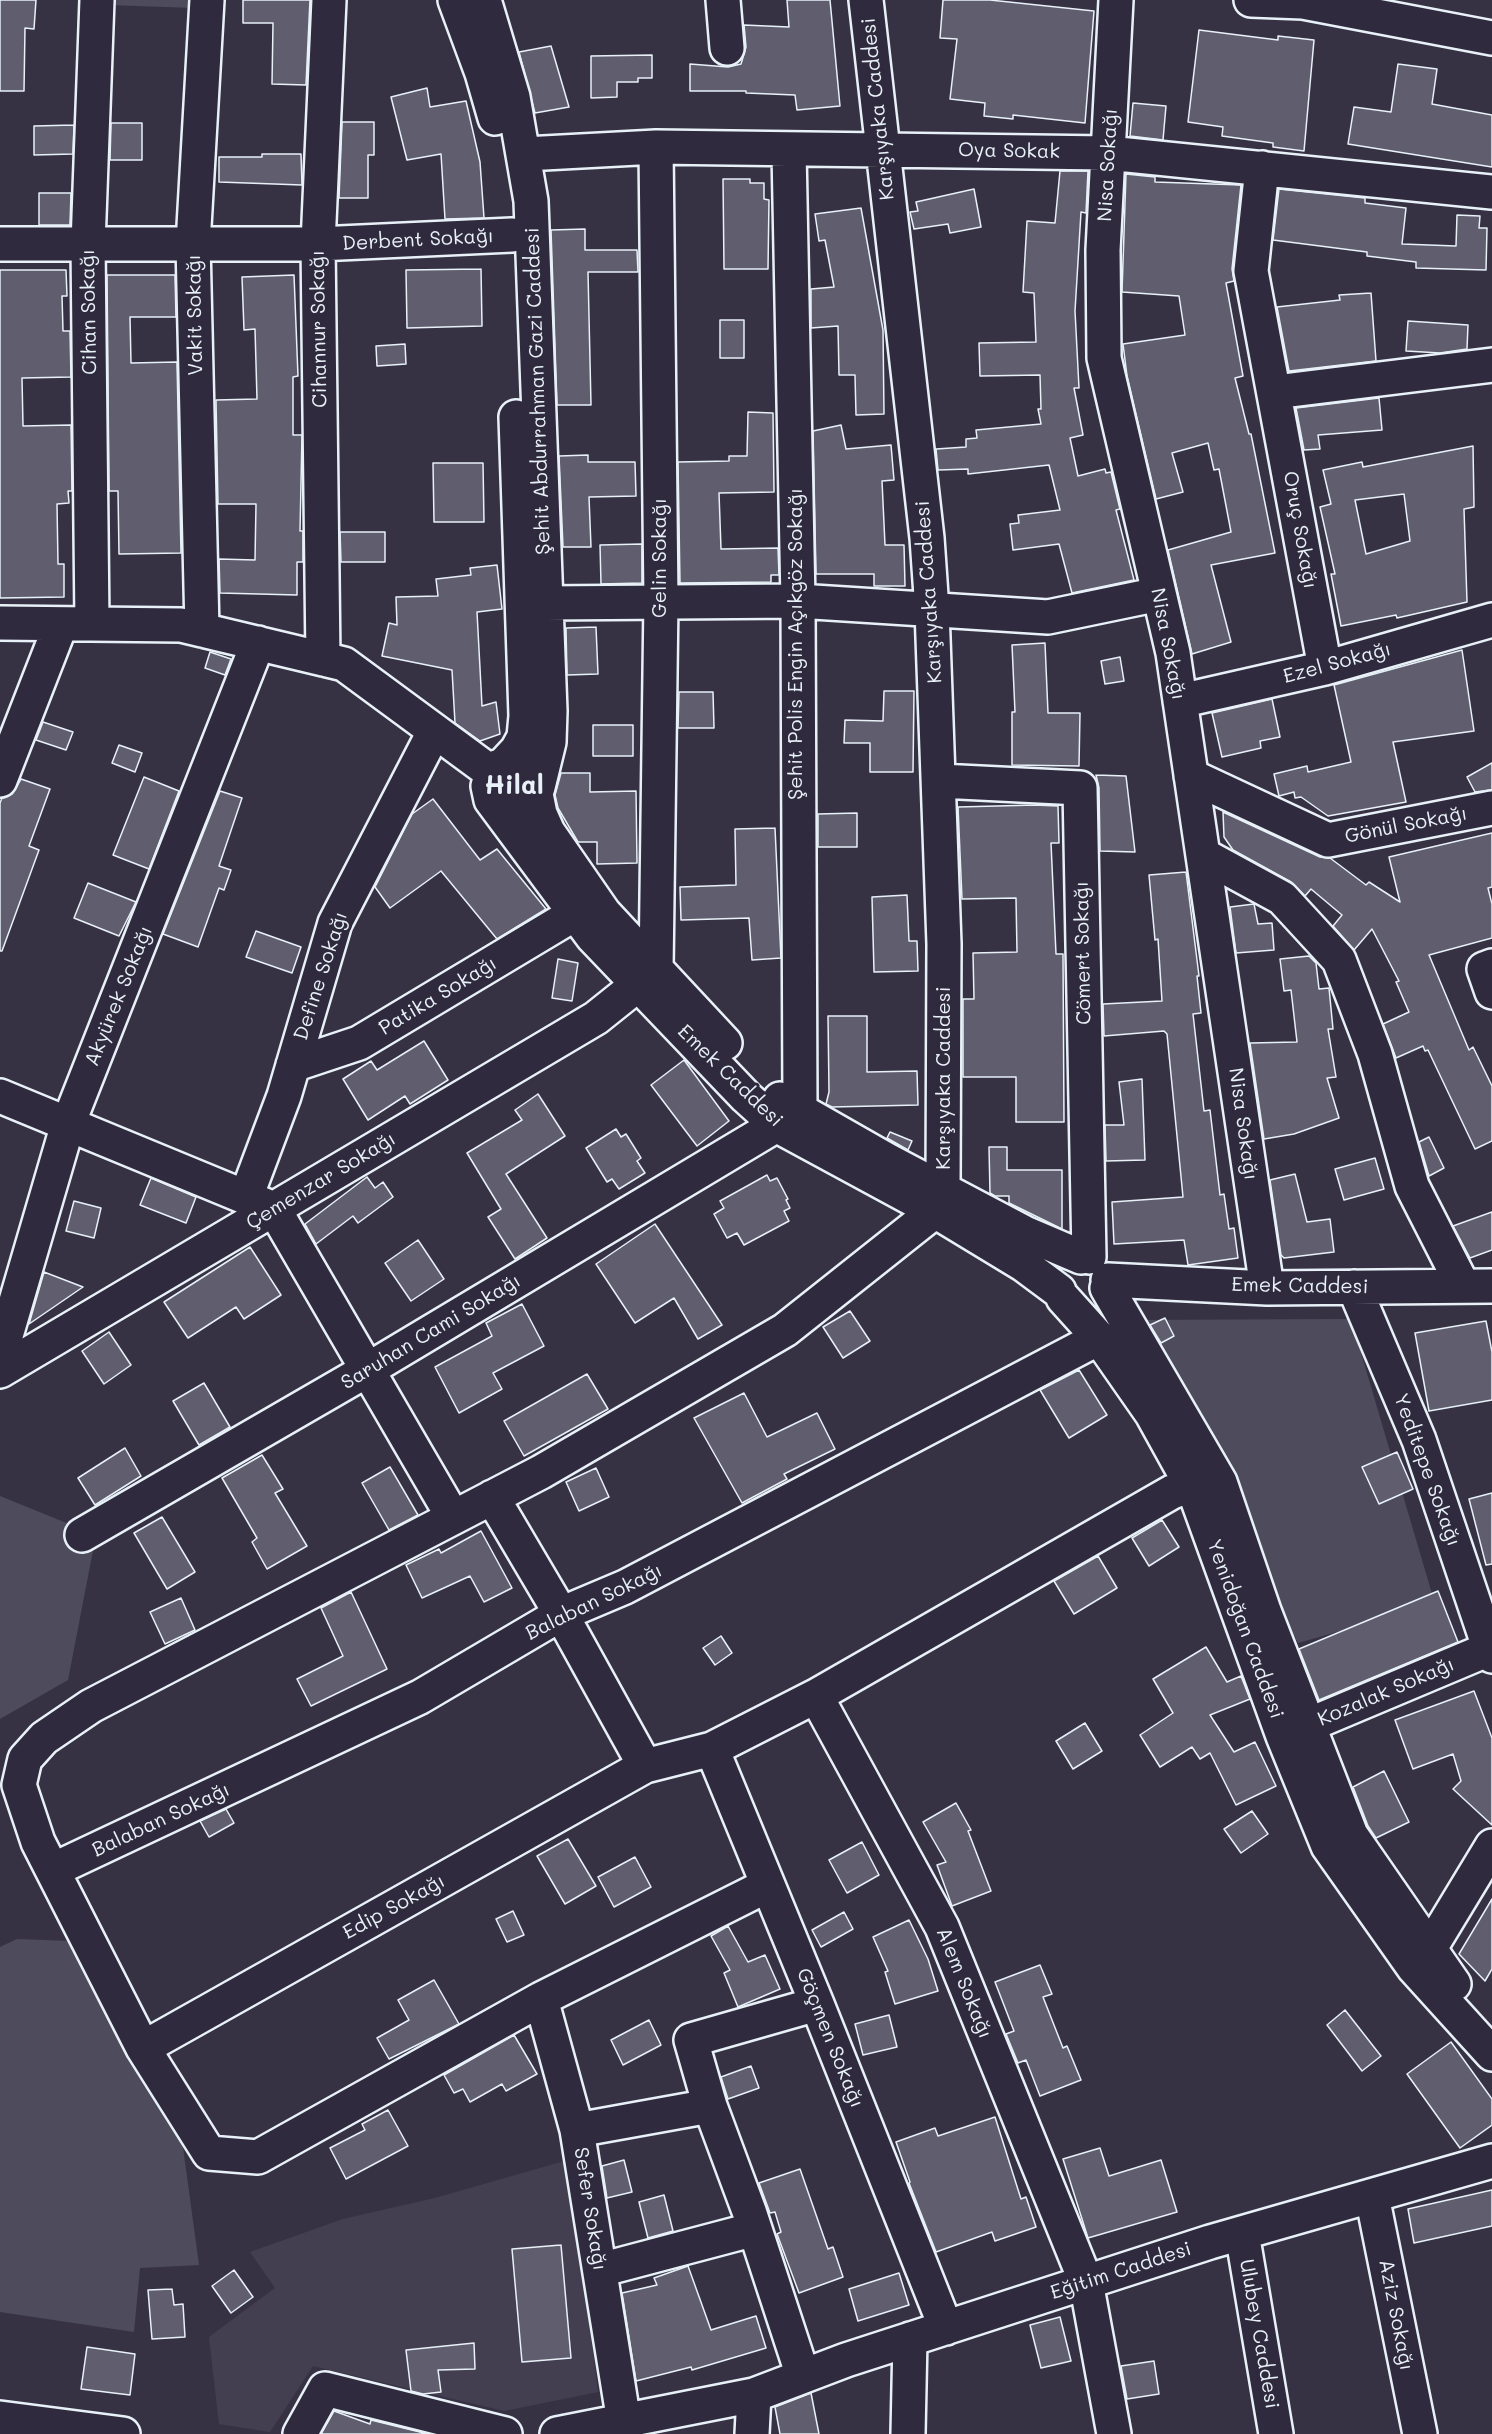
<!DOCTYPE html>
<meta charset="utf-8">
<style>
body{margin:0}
canvas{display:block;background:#363244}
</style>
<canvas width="1492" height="2434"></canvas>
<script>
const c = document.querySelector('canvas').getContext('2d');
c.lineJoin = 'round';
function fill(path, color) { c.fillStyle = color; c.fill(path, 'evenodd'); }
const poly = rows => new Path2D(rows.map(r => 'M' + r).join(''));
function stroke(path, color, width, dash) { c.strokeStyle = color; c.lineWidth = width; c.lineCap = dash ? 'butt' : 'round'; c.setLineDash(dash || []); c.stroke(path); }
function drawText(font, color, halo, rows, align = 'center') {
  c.font = font + ' Mali,sans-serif'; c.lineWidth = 6; c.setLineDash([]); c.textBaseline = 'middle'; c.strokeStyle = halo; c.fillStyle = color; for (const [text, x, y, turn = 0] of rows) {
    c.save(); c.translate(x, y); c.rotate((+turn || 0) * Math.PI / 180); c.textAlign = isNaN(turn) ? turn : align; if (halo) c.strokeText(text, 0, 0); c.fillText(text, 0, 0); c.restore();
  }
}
fill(poly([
 [568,2160,598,2392,504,2411,313,2366,270,2432,219,2424,209,2337,275,2288,250,2252,343,2219,435,2198]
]), '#433f51');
fill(poly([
 [108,0,195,0,195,8,107,5],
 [1351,1319,1435,1604,1298,1643,1134,1320],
 [0,1496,96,1535,68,1680,0,1719],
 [17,1939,95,1942,182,2140,199,2265,140,2268,134,2332,0,2312,0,1947]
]), '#4d4b5c');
const building = poly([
 [0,0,36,0,34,29,25,28,24,91,0,91,0,0],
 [243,0,310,0,306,85,272,84,273,23,243,23,243,0],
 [787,0,830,0,840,106,797,110,795,95,746,93,746,91,690,91,690,64,728,67,741,64,746,47,744,25,789,27,787,0],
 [943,0,990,0,1094,11,1085,123,1013,115,1013,119,984,116,985,103,950,99,957,39,940,38,943,0],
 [1199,30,1278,40,1278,36,1314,40,1304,151,1273,147,1273,143,1222,136,1223,127,1188,122,1199,30],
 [551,46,569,107,535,113,519,52,551,46],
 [652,55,652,78,638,78,638,82,617,82,617,97,591,98,591,56,652,55],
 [1398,64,1437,69,1432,104,1492,115,1492,167,1348,144,1354,107,1391,112,1398,64],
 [427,88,430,107,466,101,480,162,484,218,445,219,441,154,407,160,391,97,427,88],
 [1133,103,1166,106,1163,140,1130,136,1133,103],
 [342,122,374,122,374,155,368,155,368,198,339,198,342,122],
 [111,123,142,123,142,160,110,160,111,123],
 [74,125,73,154,34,155,34,126,74,125],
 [262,154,301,154,302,185,219,182,219,157,262,157,262,154],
 [1060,171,1088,171,1086,213,1081,212,1075,311,1079,388,1074,388,1083,435,1070,438,1078,476,1105,469,1106,473,1111,472,1120,509,1116,510,1134,580,1072,593,1059,544,1013,550,1010,524,1019,523,1018,515,1060,510,1049,465,968,474,968,469,938,470,936,449,966,447,966,439,977,438,976,430,1041,424,1038,409,1041,409,1040,375,980,376,979,343,1036,342,1034,293,1023,292,1027,221,1055,223,1060,171],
 [1126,174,1155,177,1155,182,1241,185,1232,269,1234,281,1226,283,1243,376,1235,378,1249,434,1251,434,1275,553,1211,565,1231,642,1192,654,1168,550,1231,532,1219,469,1214,470,1208,443,1172,453,1183,492,1156,499,1127,376,1123,344,1185,335,1179,296,1122,292,1126,174],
 [723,179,750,179,750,183,764,183,764,199,769,200,768,269,724,269,723,179],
 [974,189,981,227,950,233,948,224,914,229,910,212,918,211,916,202,974,189],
 [1279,189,1365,198,1365,203,1406,208,1402,244,1456,246,1457,215,1480,216,1479,228,1487,228,1486,270,1416,268,1416,262,1367,256,1367,252,1273,240,1279,189],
 [39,193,71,193,70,225,39,225,39,193],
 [861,208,883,330,884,414,856,415,855,375,839,375,838,326,811,328,811,289,834,287,825,240,819,241,815,214,861,208],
 [585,229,585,250,637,250,638,272,588,272,591,405,557,405,551,230,585,229],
 [481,269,482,326,407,328,406,270,481,269],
 [0,270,66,270,67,296,62,296,63,331,70,331,71,377,22,378,23,426,71,425,72,491,68,491,69,503,57,504,58,564,64,564,64,597,0,598,0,270],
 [107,275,175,275,176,317,130,317,131,363,177,362,181,553,119,554,118,491,109,491,107,275],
 [294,275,298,376,293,377,293,435,302,435,300,531,303,531,303,562,297,562,297,595,220,593,219,559,255,560,256,504,218,504,216,400,257,399,255,329,244,330,242,277,294,275],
 [1371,293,1376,361,1289,371,1277,307,1340,300,1339,295,1371,293],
 [720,320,744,320,744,358,720,358,720,320],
 [1408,321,1468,325,1467,349,1440,353,1406,351,1408,321],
 [405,344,406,364,377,366,376,346,405,344],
 [1379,398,1382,430,1318,435,1320,449,1304,450,1296,408,1379,398],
 [748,412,773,413,774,492,719,493,721,549,778,548,779,575,771,575,771,582,680,583,678,462,729,461,729,456,747,456,748,412],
 [841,425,846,449,891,445,894,480,882,481,885,545,904,545,905,586,874,586,874,574,816,574,813,431,841,425],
 [1473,446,1474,507,1464,509,1467,602,1397,618,1396,615,1341,626,1331,574,1335,574,1320,507,1331,504,1323,470,1362,462,1363,467,1473,446],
 [1404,494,1410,541,1366,554,1355,500,1404,494],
 [588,455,588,462,635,462,636,496,589,497,591,547,563,547,559,456,588,455],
 [433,463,483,463,484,522,434,522,433,463],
 [340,532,385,532,385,562,341,562,340,532],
 [642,544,642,583,601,584,600,545,642,544],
 [497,565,502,609,477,612,482,706,496,702,500,734,480,741,455,723,452,670,382,656,389,623,397,625,396,597,438,596,436,579,471,575,470,568,497,565],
 [596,627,598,674,567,675,566,628,596,627],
 [1045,643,1048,713,1080,713,1079,766,1012,765,1012,712,1015,712,1012,645,1045,643],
 [1462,650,1474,731,1393,742,1406,802,1328,816,1301,797,1295,798,1294,792,1279,796,1274,774,1307,766,1308,772,1351,762,1334,685,1462,650],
 [210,652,231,659,225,675,205,668,210,652],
 [1120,657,1124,681,1105,684,1101,661,1120,657],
 [884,691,914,691,913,772,870,772,870,743,844,743,845,720,883,721,884,691],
 [679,692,713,692,714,728,678,728,679,692],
 [1272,699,1280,737,1260,741,1261,748,1222,757,1212,713,1272,699],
 [43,722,73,732,66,750,36,740,43,722],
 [593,725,633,725,633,756,593,756,593,725],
 [119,745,142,753,135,772,112,763,119,745],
 [1492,763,1492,790,1475,792,1467,777,1492,763],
 [561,773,590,773,590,792,636,791,637,863,597,864,597,842,578,842,558,808,555,795,561,773],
 [1096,775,1126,776,1135,852,1100,851,1099,788,1096,775],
 [144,777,179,791,149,869,113,855,144,777],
 [21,779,50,789,29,846,39,850,2,951,0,951,0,803,2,798,12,794,21,779],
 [220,791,242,798,219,866,231,870,224,890,219,888,198,947,163,934,220,791],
 [433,799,480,860,497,849,546,909,497,939,441,871,390,908,375,887,412,814,433,799],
 [1035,805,1058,806,1059,843,1051,843,1056,954,1063,954,1064,1122,1016,1122,1016,1077,963,1077,963,999,974,999,973,953,1017,952,1016,898,962,899,958,807,1035,805],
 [1223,812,1320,857,1330,858,1366,885,1369,882,1400,902,1389,857,1492,833,1492,887,1488,888,1492,904,1492,938,1429,955,1469,1050,1473,1047,1492,1086,1492,1141,1475,1149,1428,1050,1425,1051,1423,1046,1396,1058,1383,1024,1409,1012,1396,982,1399,981,1372,929,1354,950,1333,926,1342,915,1311,889,1305,896,1291,882,1233,850,1224,837,1223,812],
 [857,813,857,847,818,847,818,814,857,813],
 [775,828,781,958,752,960,749,918,681,920,680,887,736,885,735,829,775,828],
 [1186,872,1199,976,1197,976,1201,1013,1193,1014,1204,1111,1210,1110,1220,1195,1224,1194,1229,1229,1234,1228,1238,1258,1188,1265,1184,1240,1114,1244,1112,1202,1183,1197,1167,1034,1164,1031,1104,1036,1103,1004,1162,1001,1158,939,1155,940,1149,875,1186,872],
 [88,883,136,902,119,936,74,918,88,883],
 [907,895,909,941,917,941,918,971,874,972,872,897,907,895],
 [1254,904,1258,924,1272,923,1274,950,1236,953,1230,907,1254,904],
 [256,931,301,947,292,973,246,957,256,931],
 [1309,956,1316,963,1319,989,1329,988,1333,1029,1328,1029,1336,1077,1327,1078,1339,1118,1294,1134,1264,1139,1250,1043,1297,1042,1291,990,1284,991,1280,959,1309,956],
 [558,959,578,963,572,1001,552,998,558,959],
 [828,1016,867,1016,867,1072,917,1071,918,1105,832,1107,826,1104,829,1092,828,1016],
 [424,1041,448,1080,410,1104,405,1096,368,1120,343,1079,371,1061,377,1070,424,1041],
 [684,1060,729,1121,697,1146,651,1085,684,1060],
 [1142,1079,1145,1160,1106,1161,1105,1125,1124,1125,1119,1082,1142,1079],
 [538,1094,565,1136,506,1174,547,1238,515,1259,488,1217,501,1209,467,1153,522,1120,515,1110,538,1094],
 [616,1129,621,1137,626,1134,641,1158,637,1161,645,1173,619,1189,612,1179,607,1182,586,1148,616,1129],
 [890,1132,912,1141,908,1150,887,1138,890,1132],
 [1429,1137,1444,1168,1429,1176,1419,1142,1429,1137],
 [989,1147,1007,1147,1007,1170,1062,1170,1062,1229,1009,1203,1009,1196,995,1196,990,1193,989,1147],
 [1375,1158,1384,1189,1344,1200,1335,1169,1375,1158],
 [1295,1174,1307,1222,1330,1219,1334,1252,1284,1258,1281,1255,1270,1180,1295,1174],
 [767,1175,770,1181,777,1178,788,1199,786,1200,790,1208,784,1211,789,1221,744,1245,737,1233,727,1238,714,1214,724,1208,720,1201,767,1175],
 [367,1177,375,1188,383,1182,393,1197,358,1223,353,1216,316,1244,305,1224,367,1177],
 [151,1178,196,1197,186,1223,140,1205,151,1178],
 [74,1201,101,1208,94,1238,66,1231,74,1201],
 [1492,1212,1492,1250,1470,1258,1453,1226,1492,1212],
 [655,1224,722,1325,698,1339,674,1298,635,1323,596,1264,655,1224],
 [418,1240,444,1279,411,1301,385,1263,418,1240],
 [250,1247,281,1295,244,1319,236,1307,188,1338,164,1302,250,1247],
 [44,1272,83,1287,29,1324,44,1272],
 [522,1304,544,1346,493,1373,502,1389,459,1413,435,1367,492,1336,486,1323,522,1304],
 [850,1311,870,1341,843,1358,823,1327,850,1311],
 [1165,1318,1174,1336,1161,1343,1150,1325,1165,1318],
 [1486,1321,1492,1352,1492,1400,1429,1411,1415,1333,1486,1321],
 [109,1332,131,1365,104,1384,82,1351,109,1332],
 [1079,1370,1107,1415,1069,1438,1040,1390,1079,1370],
 [587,1374,608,1409,524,1456,504,1421,587,1374],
 [204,1383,230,1427,199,1445,173,1401,204,1383],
 [744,1393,767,1437,817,1413,835,1449,784,1474,787,1479,742,1503,694,1418,744,1393],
 [125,1448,141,1476,95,1505,78,1478,125,1448],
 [1397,1452,1413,1489,1379,1504,1362,1467,1397,1452],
 [262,1455,283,1489,275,1493,307,1546,267,1569,252,1542,257,1538,222,1478,262,1455],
 [390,1467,418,1515,389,1530,362,1483,390,1467],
 [596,1468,609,1497,579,1511,566,1482,596,1468],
 [1492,1493,1492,1564,1486,1565,1469,1499,1492,1493],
 [162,1517,195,1572,167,1589,134,1533,162,1517],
 [1162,1520,1179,1547,1149,1566,1132,1538,1162,1520],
 [481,1531,512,1588,484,1602,470,1576,422,1598,406,1565,439,1549,441,1553,481,1531],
 [1098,1556,1117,1588,1074,1614,1054,1581,1098,1556],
 [1438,1591,1458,1642,1319,1700,1299,1649,1438,1591],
 [351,1592,387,1669,311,1706,297,1679,343,1656,321,1608,351,1592],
 [181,1598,195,1630,165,1644,150,1612,181,1598],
 [721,1636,732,1653,715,1665,703,1648,721,1636],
 [1206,1647,1227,1682,1241,1676,1250,1699,1210,1715,1234,1752,1255,1742,1276,1786,1236,1805,1210,1753,1200,1759,1192,1747,1160,1767,1140,1735,1173,1713,1153,1679,1206,1647],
 [1474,1691,1492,1738,1492,1825,1453,1789,1461,1781,1453,1754,1413,1769,1395,1720,1474,1691],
 [1085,1723,1102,1751,1073,1769,1056,1741,1085,1723],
 [1384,1771,1409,1822,1376,1838,1368,1826,1353,1787,1384,1771],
 [956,1803,971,1830,968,1831,991,1891,952,1906,937,1865,946,1862,923,1822,956,1803],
 [226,1809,234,1823,209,1837,200,1821,226,1809],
 [1252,1811,1268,1834,1241,1853,1224,1829,1252,1811],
 [568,1839,596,1886,565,1904,537,1856,568,1839],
 [862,1842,879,1875,847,1893,829,1860,862,1842],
 [635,1857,651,1887,614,1907,598,1877,635,1857],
 [1492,1899,1492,1969,1485,1981,1459,1954,1492,1899],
 [513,1911,524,1935,507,1942,496,1919,513,1911],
 [844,1912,853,1929,821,1947,812,1930,844,1912],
 [909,1920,928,1959,938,1991,895,2004,885,1972,888,1971,873,1937,909,1920],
 [728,1926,748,1962,765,1955,780,1989,738,2007,724,1973,730,1970,711,1936,728,1926],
 [1040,1965,1052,1994,1043,1997,1063,2048,1067,2046,1081,2080,1040,2096,1026,2060,1018,2063,1006,2034,1014,2031,995,1982,1040,1965],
 [434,1980,459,2024,389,2059,377,2038,409,2020,398,2000,434,1980],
 [1345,2010,1381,2056,1362,2071,1327,2025,1345,2010],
 [889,2015,897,2047,863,2055,855,2024,889,2015],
 [649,2020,661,2045,623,2065,611,2040,649,2020],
 [514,2035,537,2074,506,2091,502,2084,470,2102,463,2089,454,2093,444,2075,514,2035],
 [1451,2042,1492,2099,1492,2125,1460,2148,1407,2074,1451,2042],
 [751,2066,759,2088,728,2099,721,2077,751,2066],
 [388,2110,408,2146,346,2179,330,2148,365,2130,362,2124,388,2110],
 [995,2117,1021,2199,1026,2197,1036,2227,995,2241,992,2232,936,2252,909,2183,910,2182,896,2142,935,2128,938,2136,995,2117],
 [1100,2148,1109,2176,1161,2160,1177,2212,1088,2238,1063,2159,1100,2148],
 [624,2160,632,2192,607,2198,602,2166,624,2160],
 [800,2169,828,2249,833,2247,843,2277,799,2293,777,2234,781,2232,775,2212,770,2213,759,2183,800,2169],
 [1492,2190,1492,2226,1414,2243,1408,2209,1492,2190],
 [664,2195,673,2231,648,2238,639,2202,664,2195],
 [561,2245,571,2358,522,2362,512,2249,561,2245],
 [688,2266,711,2330,756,2316,766,2348,692,2370,691,2367,636,2381,622,2293,657,2285,654,2278,688,2266],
 [234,2270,253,2297,231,2313,212,2286,234,2270],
 [899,2273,909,2305,858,2321,849,2289,899,2273],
 [172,2289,174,2305,183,2304,185,2337,152,2339,148,2290,172,2289],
 [1060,2317,1071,2361,1041,2368,1030,2325,1060,2317],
 [474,2343,475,2369,438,2370,441,2392,423,2394,411,2391,406,2350,474,2343],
 [87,2347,135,2354,130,2395,81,2389,87,2347],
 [1154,2361,1159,2394,1127,2399,1121,2366,1154,2361],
 [811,2393,819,2434,780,2434,775,2407,811,2393],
 [334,2411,370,2424,371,2420,428,2434,321,2434,334,2411]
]);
fill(building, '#605e6e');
stroke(building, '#e8f1f8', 1.5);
const minor = poly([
 [455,0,482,73,495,118],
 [484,0,513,97,531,201,550,711,549,742,538,787],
 [723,0,727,48],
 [1116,0,1103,250,1104,358,1173,653,1267,1288],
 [1251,0,1303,2,1492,38],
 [525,154,656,147,1108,153,1492,192],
 [1262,168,1251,271,1325,668],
 [0,244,318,244,512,235],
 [1275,392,1492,365],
 [545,603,798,601,1048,617,1159,594],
 [0,623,181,625,344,664,492,773],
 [92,624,88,244,97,0],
 [202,630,193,244,207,0],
 [323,659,318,244,329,0],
 [1180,701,1325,668,1492,620],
 [504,764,517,750,524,737,526,716,516,417],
 [1191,776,1328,840,1492,808],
 [0,780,61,624],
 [940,781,1080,788,1089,1257],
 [536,794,540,814,548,832,604,913,725,1043],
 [496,805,511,812,519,811,533,802,538,787,536,779,527,766,512,762,497,767,492,773,488,786,491,800,592,936,746,1097,778,1126,935,1211,1024,1265,1059,1291],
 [1203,855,1282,898,1339,960,1375,1054,1412,1186,1463,1286],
 [1492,966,1484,969,1492,992],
 [293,1065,359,1043,576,913],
 [0,1096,274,1209,453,1517],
 [780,1099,887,1160,1027,1234,1081,1257],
 [246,1197,284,1096,335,923,434,732],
 [1108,1280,1267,1288,1492,1286],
 [1354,1287,1419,1440,1492,1656],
 [1107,1288,1220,1482,1264,1611,1351,1835,1454,1984],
 [1063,1298,1099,1338,1152,1414,1194,1490,1283,1736,1328,1846,1414,1968,1492,2054],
 [0,1356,68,1124,258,643],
 [0,1371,596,1018,656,970,661,600,656,147],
 [492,1497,561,1614,645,1766,712,1749,816,1696,1172,1492,1191,1485],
 [82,1535,369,1369,800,1111,798,601,789,151],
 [816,1696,942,1927,1086,2282,1114,2434],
 [1287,1734,1489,1649],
 [712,1749,817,2004,946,2328],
 [53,1870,420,1697,561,1614,625,1587,1099,1338],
 [766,1886,541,1999,258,2157,209,2153,143,2048,38,1842,19,1785,25,1759,44,1738,91,1706,541,1472,785,1330,935,1211,943,1187,944,944,932,610,927,538,866,0],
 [1417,1965,1429,1950,1492,1846],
 [541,1999,577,2130,624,2422],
 [143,2048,645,1766],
 [710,2106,691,2040,817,2004],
 [577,2130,710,2106,749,2211,803,2376],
 [1372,2196,1420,2434],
 [1242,2233,1276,2434],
 [600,2270,755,2229],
 [0,2418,123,2434],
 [300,2434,325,2389,505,2434],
 [557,2434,754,2395,846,2360,1210,2242,1492,2161],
 [752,2434,754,2395],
 [908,2434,910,2339]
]);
stroke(minor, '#e8f1f8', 38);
stroke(minor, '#2f2a3d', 33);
drawText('20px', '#e8f1f8', '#2f2a3d', [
 ["Karşıyaka Caddesi",878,109,-96],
 ["Oya Sokak",1009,151,1],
 ["Nisa Sokağı",1108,165,-87],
 ["Derbent Sokağı",418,240,-3],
 ["Cihan Sokağı",89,312,-91],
 ["Vakit Sokağı",195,315,-91],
 ["Cihannur Sokağı",319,329,-91],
 ["Şehit Abdurrahman Gazi Caddesi",538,391,-92],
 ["Oruç Sokağı",1300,530,80],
 ["Gelin Sokağı",660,558,-90],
 ["Karşıyaka Caddesi",929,592,-94],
 ["Şehit Polis Engin Açıkgöz Sokağı",796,644,-90],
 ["Nisa Sokağı",1168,644,79],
 ["Ezel Sokağı",1337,663,-15],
 ["Gönül Sokağı",1406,825,-11],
 ["Cömert Sokağı",1083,953,-91],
 ["Define Sokağı",321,976,-72],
 ["Akyürek Sokağı",119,996,-68],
 ["Patika Sokağı",438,996,-31],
 ["Emek Caddesi",730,1076,44],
 ["Karşıyaka Caddesi",944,1078,-90],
 ["Nisa Sokağı",1243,1124,82],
 ["Çemenzar Sokağı",321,1181,-31],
 ["Emek Caddesi",1300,1286,1],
 ["Saruhan Cami Sokağı",431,1332,-31],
 ["Yeditepe Sokağı",1427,1470,70],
 ["Balaban Sokağı",594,1602,-26],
 ["Yenidoğan Caddesi",1245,1629,70],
 ["Kozalak Sokağı",1386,1692,-23],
 ["Balaban Sokağı",161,1820,-25],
 ["Edip Sokağı",394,1907,-29],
 ["Alem Sokağı",964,1983,68],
 ["Göçmen Sokağı",830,2038,68],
 ["Sefer Sokağı",590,2209,81],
 ["Eğitim Caddesi",1121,2271,-18],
 ["Aziz Sokağı",1396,2315,79],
 ["Ulubey Caddesi",1259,2334,80]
]);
drawText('bold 26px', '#e8f1f8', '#2f2a3d', [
 ["Hilal",514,786]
]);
</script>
